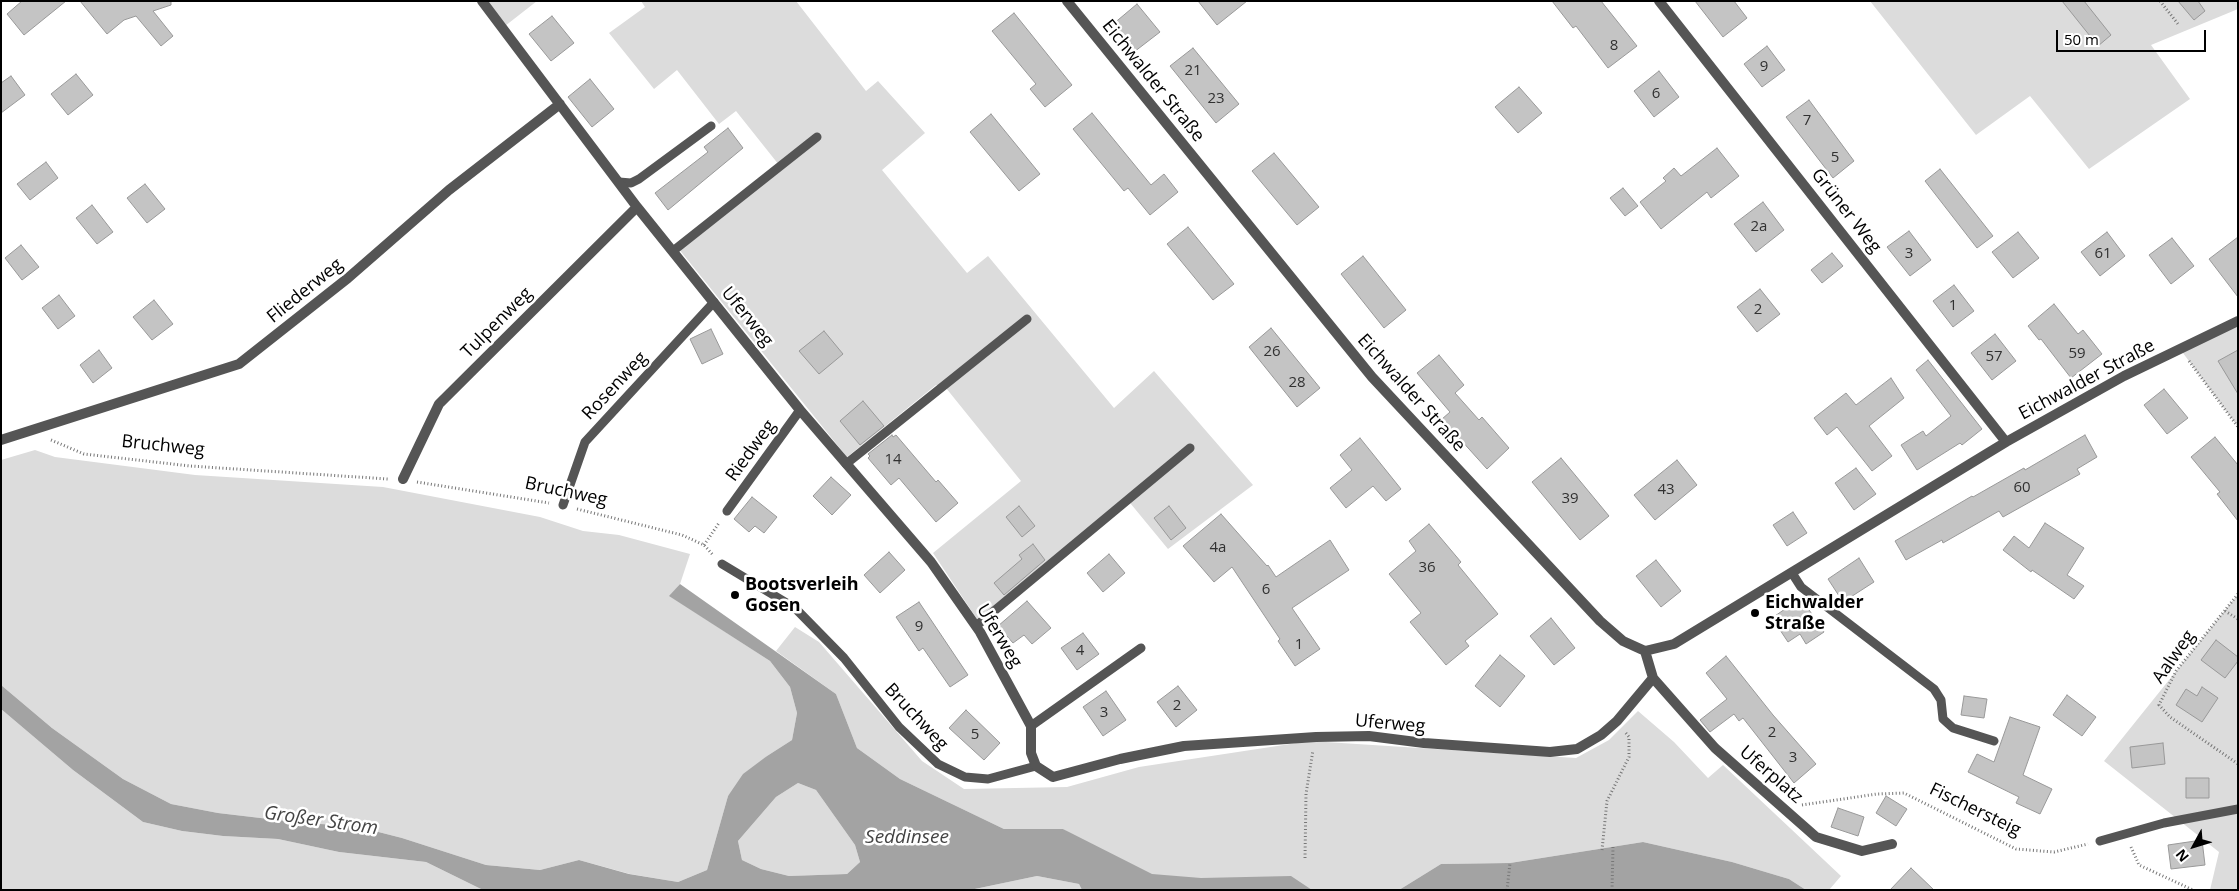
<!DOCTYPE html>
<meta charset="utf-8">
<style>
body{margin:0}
#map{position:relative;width:2239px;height:891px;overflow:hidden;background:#fff;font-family:"Open Sans",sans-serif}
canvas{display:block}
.frame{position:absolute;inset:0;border:2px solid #000;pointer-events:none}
.north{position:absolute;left:2169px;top:821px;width:50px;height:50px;-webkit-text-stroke:4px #fff;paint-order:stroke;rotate:231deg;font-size:14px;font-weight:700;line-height:20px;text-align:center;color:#000}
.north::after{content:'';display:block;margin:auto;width:18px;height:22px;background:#000;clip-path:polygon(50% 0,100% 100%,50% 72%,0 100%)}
.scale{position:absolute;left:2056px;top:30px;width:150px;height:22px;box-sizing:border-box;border:2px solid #000;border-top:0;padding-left:6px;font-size:15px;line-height:18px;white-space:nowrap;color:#000;-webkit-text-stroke:4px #fff;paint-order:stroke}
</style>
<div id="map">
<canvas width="2239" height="891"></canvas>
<div class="frame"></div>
<div class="north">N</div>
<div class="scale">50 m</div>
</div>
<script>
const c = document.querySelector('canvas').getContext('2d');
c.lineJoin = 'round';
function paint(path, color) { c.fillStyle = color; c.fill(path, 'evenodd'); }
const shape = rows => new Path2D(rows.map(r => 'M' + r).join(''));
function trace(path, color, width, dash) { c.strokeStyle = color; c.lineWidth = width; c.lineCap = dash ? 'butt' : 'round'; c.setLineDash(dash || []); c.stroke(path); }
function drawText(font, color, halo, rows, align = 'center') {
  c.font = font + ' "Open Sans",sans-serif'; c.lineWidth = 5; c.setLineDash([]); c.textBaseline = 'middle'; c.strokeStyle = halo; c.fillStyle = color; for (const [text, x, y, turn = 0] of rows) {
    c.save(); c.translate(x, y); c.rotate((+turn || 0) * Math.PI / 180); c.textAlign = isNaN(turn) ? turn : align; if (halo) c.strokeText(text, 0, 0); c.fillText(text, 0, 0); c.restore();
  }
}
paint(shape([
 [486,1,537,1,505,26],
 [641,1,796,1,866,91,878,81,925,133,882,170,967,273,988,256,1114,408,1154,371,1253,485,1168,549,1126,498,977,619,933,553,1021,481,946,388,936,385,847,457,678,248,779,165,736,111,719,124,677,70,654,89,609,33,645,7],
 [1870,1,2238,1,2238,9,2151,45,2190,99,2089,169,2030,96,1976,135],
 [2238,321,2238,427,2180,349],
 [35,450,55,457,195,475,383,487,540,517,583,531,619,535,690,554,680,584,670,596,770,661,790,687,797,713,792,740,767,756,728,796,707,870,678,882,630,874,579,860,540,870,486,865,402,838,355,826,303,823,218,813,171,804,123,779,52,728,1,685,1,460],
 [2238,594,2238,890,2210,890,2219,852,2104,761],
 [795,627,819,642,922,761,964,789,1067,787,1139,767,1310,741,1576,758,1609,740,1638,711,1674,742,1708,778,1723,765,1841,876,1829,890,1806,890,1789,879,1732,862,1643,842,1510,863,1441,864,1399,890,1160,890,1063,829,1004,829,900,779,857,748,836,694,776,651],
 [1,709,73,770,143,822,182,831,223,836,278,839,339,852,426,862,483,890,1,890],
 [798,783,816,790,855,845,860,862,847,874,789,876,761,869,742,860,738,841,776,797],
 [1037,876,1079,884,1082,890,970,890]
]), '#dcdcdc');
paint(shape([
 [680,584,836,694,857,748,900,779,1004,829,1063,829,1152,874,1201,878,1291,876,1312,890,1082,890,1079,884,1037,876,970,890,483,890,426,862,339,852,278,839,223,836,182,831,143,822,73,770,1,709,1,685,52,728,123,779,171,804,218,813,303,823,355,826,402,838,486,865,540,870,579,860,629,874,678,882,707,870,728,796,743,774,767,756,792,740,797,713,790,687,770,661,669,596],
 [798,783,816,790,855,845,860,862,847,874,789,876,761,869,742,860,738,841,776,797],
 [1643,842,1732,862,1789,879,1806,890,1399,890,1441,864,1510,863]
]), '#a3a3a3');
const building = shape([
 [22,1,66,1,24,35,7,14,22,1],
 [80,1,171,1,171,5,153,11,173,36,161,46,136,16,124,20,107,34,80,1],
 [1198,1,1247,1,1217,25,1198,1],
 [1552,1,1601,1,1637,46,1608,68,1576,26,1573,28,1552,1],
 [1695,1,1734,1,1747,18,1723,37,1695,1],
 [2062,1,2084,1,2111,35,2098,46,2062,1],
 [2178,1,2198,1,2205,11,2194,20,2178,1],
 [1137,4,1160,32,1134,52,1112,25,1137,4],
 [1014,13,1072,85,1045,107,1030,89,1036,84,992,31,1014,13],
 [552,16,574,43,551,61,529,34,552,16],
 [1767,46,1785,70,1762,87,1744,64,1767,46],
 [1193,48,1239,104,1216,123,1170,66,1193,48],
 [1659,71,1679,97,1654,117,1634,91,1659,71],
 [76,74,93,95,68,115,51,94,76,74],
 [11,76,25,95,1,113,1,83,11,76],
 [590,79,614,109,592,127,568,97,590,79],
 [1519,87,1542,113,1518,133,1495,107,1519,87],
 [1809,100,1854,161,1833,178,1786,117,1809,100],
 [1092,113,1151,185,1164,174,1178,192,1150,215,1128,188,1124,191,1073,129,1092,113],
 [991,114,1040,174,1019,191,970,132,991,114],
 [728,128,743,148,668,210,655,193,708,152,704,147,728,128],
 [1717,148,1739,176,1711,198,1707,192,1661,229,1640,202,1666,181,1663,178,1674,168,1681,176,1717,148],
 [1274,153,1319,207,1297,225,1252,171,1274,153],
 [46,162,58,178,30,200,17,184,46,162],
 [1940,169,1993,236,1977,248,1925,181,1940,169],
 [145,184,165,209,147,223,127,198,145,184],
 [1623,188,1638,206,1625,216,1610,198,1623,188],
 [1763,202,1784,230,1756,252,1734,224,1763,202],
 [92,205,113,232,97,244,76,218,92,205],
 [1188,227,1234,284,1213,300,1167,244,1188,227],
 [1909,231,1931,260,1910,276,1887,247,1909,231],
 [2018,232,2039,258,2013,278,1992,252,2018,232],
 [2107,232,2125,256,2100,276,2081,252,2107,232],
 [2238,237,2238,297,2209,259,2238,237],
 [2172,238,2194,266,2171,284,2149,255,2172,238],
 [21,245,39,267,22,280,5,258,21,245],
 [1832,253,1843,266,1822,283,1811,270,1832,253],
 [1363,256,1406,310,1384,328,1341,274,1363,256],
 [1954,285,1974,311,1953,327,1933,301,1954,285],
 [1760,289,1780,314,1757,332,1737,307,1760,289],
 [59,295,75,316,58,329,42,308,59,295],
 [154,300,173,324,152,340,133,317,154,300],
 [2054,304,2078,334,2083,330,2102,354,2071,378,2041,339,2039,340,2028,326,2054,304],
 [1271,328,1320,388,1297,407,1249,347,1271,328],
 [711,329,723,354,702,364,690,339,711,329],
 [824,331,843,354,819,374,799,351,824,331],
 [1995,334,2016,361,1992,380,1971,353,1995,334],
 [99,350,112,368,93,383,80,365,99,350],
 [2238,350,2238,394,2218,361,2238,350],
 [1439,355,1464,385,1455,393,1479,420,1482,417,1509,448,1487,469,1442,419,1450,412,1417,373,1439,355],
 [1928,360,1982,429,1962,445,1960,443,1917,470,1901,445,1923,431,1926,436,1951,416,1916,370,1928,360],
 [1891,378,1904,398,1869,426,1892,456,1872,471,1837,427,1827,435,1814,418,1846,393,1856,405,1891,378],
 [2164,389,2188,418,2167,434,2144,405,2164,389],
 [863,401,884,426,860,445,840,421,863,401],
 [892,435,893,437,896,435,936,482,938,480,958,503,936,522,899,478,891,485,868,458,870,456,868,454,892,435],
 [2085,435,2097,457,2077,469,2080,474,2003,517,1999,511,1943,543,1942,540,1906,560,1895,541,1972,496,1973,497,2024,468,2025,470,2085,435],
 [2215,437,2238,465,2238,521,2217,494,2220,492,2191,457,2215,437],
 [1360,438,1401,489,1386,501,1373,486,1346,508,1330,488,1352,470,1340,455,1360,438],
 [1561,458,1609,516,1580,540,1532,482,1561,458],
 [1677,460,1697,485,1655,520,1634,495,1677,460],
 [1856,468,1876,494,1854,510,1835,483,1856,468],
 [831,477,851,495,832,515,813,496,831,477],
 [752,497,777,517,764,533,755,526,749,532,734,519,752,497],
 [1019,506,1035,526,1022,537,1006,517,1019,506],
 [1169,506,1186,528,1171,540,1154,518,1169,506],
 [1793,512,1807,533,1787,546,1773,525,1793,512],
 [1221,514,1267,566,1268,565,1276,577,1330,540,1349,570,1292,608,1320,649,1295,666,1278,641,1280,639,1232,567,1214,582,1183,546,1221,514],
 [2045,523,2084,548,2067,575,2084,586,2074,599,2032,570,2031,572,2003,550,2014,536,2029,548,2045,523],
 [1429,524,1461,562,1458,565,1498,614,1465,641,1469,646,1446,665,1410,622,1421,613,1389,574,1416,551,1409,541,1429,524],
 [1033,544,1045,560,1004,595,994,583,1022,559,1019,555,1033,544],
 [889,552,905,570,880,593,864,575,889,552],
 [1109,554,1125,573,1103,592,1087,573,1109,554],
 [1859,558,1874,582,1843,602,1828,579,1859,558],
 [1656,560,1681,591,1661,607,1636,576,1656,560],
 [1801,598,1824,632,1806,644,1800,634,1788,642,1772,618,1801,598],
 [1027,601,1051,628,1032,644,1024,635,1013,643,998,626,1027,601],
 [919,602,968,675,950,687,923,648,919,651,896,617,919,602],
 [1551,618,1575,648,1554,665,1530,636,1551,618],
 [1083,633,1099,654,1077,670,1061,648,1083,633],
 [2216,640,2238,657,2238,661,2225,678,2201,660,2216,640],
 [1500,655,1525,676,1500,707,1475,686,1500,655],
 [1726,656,1773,715,1816,764,1794,783,1743,718,1739,721,1734,714,1710,732,1700,720,1727,699,1706,673,1726,656],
 [1178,686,1197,710,1176,727,1157,702,1178,686],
 [2202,687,2218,698,2202,722,2176,705,2186,689,2197,696,2202,687],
 [1106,691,1126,720,1103,736,1083,707,1106,691],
 [2067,695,2096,717,2082,736,2053,715,2067,695],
 [1964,696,1987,699,1984,718,1961,715,1964,696],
 [966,710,1000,743,984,760,949,728,966,710],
 [2010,717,2040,727,2023,775,2052,789,2040,814,2016,803,2019,797,1968,772,1977,754,1994,762,2010,717],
 [2163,743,2165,764,2132,768,2130,747,2163,743],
 [2186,778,2209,778,2209,798,2186,798,2186,778],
 [1886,796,1907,809,1896,826,1876,813,1886,796],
 [1838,808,1864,817,1858,836,1831,827,1838,808],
 [2202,840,2205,865,2171,869,2168,845,2202,840],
 [1911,868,1934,890,1890,890,1911,868]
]);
paint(building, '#c4c4c4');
trace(building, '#999', 1);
trace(shape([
 [2160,1,2178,24],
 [2189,361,2238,427],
 [51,440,84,454,190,466,388,479],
 [417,482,549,503],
 [577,509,682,535,704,545,713,555],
 [704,545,719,523],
 [2238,594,2176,671,2159,705,2170,717,2238,764],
 [2225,611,2238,619],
 [1802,805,1877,794,1904,793,2016,849,2054,852,2088,844],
 [2131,847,2139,865,2193,890],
 [1602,850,1607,801,1629,757,1629,737,1625,732],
 [1305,858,1306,794,1313,750],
 [1507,890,1510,863],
 [1612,890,1613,847]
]), '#777', 3, [1, 2.5]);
trace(shape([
 [619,182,631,183,639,179,711,126],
 [673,251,817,137],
 [846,464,1027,319],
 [563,505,585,442,714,302],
 [727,511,800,410],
 [722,564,795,608,844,658,899,727,938,764,965,777,988,779,1036,766],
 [1792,573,1801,587,1934,689,1941,700,1943,719,1953,728,1994,741],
 [976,626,1190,448],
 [1031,726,1141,648],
 [2100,841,2164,823,2238,809]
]), '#555', 9);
trace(shape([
 [482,1,637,207,800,410,931,562,980,632,1031,726,1031,753,1036,766,1053,777,1120,759,1184,746,1316,737,1369,736,1424,743,1550,752,1577,749,1601,735,1617,721,1653,678,1645,651],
 [1067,1,1372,377,1600,621,1623,641,1645,651,1674,644,2006,442,2124,376,2238,321],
 [1659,1,2006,442],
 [1,440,239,364,348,278,449,190,560,104],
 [403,479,439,404,637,207],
 [1653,678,1715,748,1816,837,1862,851,1892,844]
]), '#555', 10);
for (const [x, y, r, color] of [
 [735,595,5,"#000"],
 [1755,613,5,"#000"]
]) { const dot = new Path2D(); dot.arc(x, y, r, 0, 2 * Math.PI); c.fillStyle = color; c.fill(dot); trace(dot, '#fff', 2); }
drawText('15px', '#313131', null, [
 ["8",1614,46],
 ["9",1764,67],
 ["21",1193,71],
 ["6",1656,94],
 ["23",1216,99],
 ["7",1807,121],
 ["5",1835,158],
 ["2a",1759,227],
 ["3",1909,254],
 ["61",2103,254],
 ["1",1953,306],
 ["2",1758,310],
 ["26",1272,352],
 ["59",2077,354],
 ["57",1994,357],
 ["28",1297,383],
 ["14",893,460],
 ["60",2022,488],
 ["43",1666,490],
 ["39",1570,499],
 ["4a",1218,548],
 ["36",1427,568],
 ["6",1266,590],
 ["9",919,627],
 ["1",1299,645],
 ["4",1080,651],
 ["2",1177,706],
 ["3",1104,713],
 ["2",1772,733],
 ["5",975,735],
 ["3",1793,758]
]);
drawText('18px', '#000', '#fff', [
 ["Eichwalder Straße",1153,81,51],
 ["Grüner Weg",1846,211,52],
 ["Fliederweg",305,291,-39],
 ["Uferweg",747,317,51],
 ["Tulpenweg",497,323,-45],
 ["Eichwalder Straße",2087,380,-28],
 ["Rosenweg",615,386,-47],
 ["Eichwalder Straße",1411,393,48],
 ["Bruchweg",163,446,6],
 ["Riedweg",751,451,-54],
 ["Bruchweg",566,492,12],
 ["Uferweg",999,636,59],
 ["Aalweg",2174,657,-55],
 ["Bruchweg",916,717,47],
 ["Uferweg",1390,724,5],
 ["Uferplatz",1771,775,41],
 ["Fischersteig",1975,810,26]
]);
drawText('bold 18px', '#000', '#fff', [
 ["Bootsverleih",745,585],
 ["Gosen",745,606],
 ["Eichwalder",1765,603],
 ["Straße",1765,624]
], 'left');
drawText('italic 19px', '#444', '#fff', [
 ["Großer Strom",321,821,8],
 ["Seddinsee",907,838]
]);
</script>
